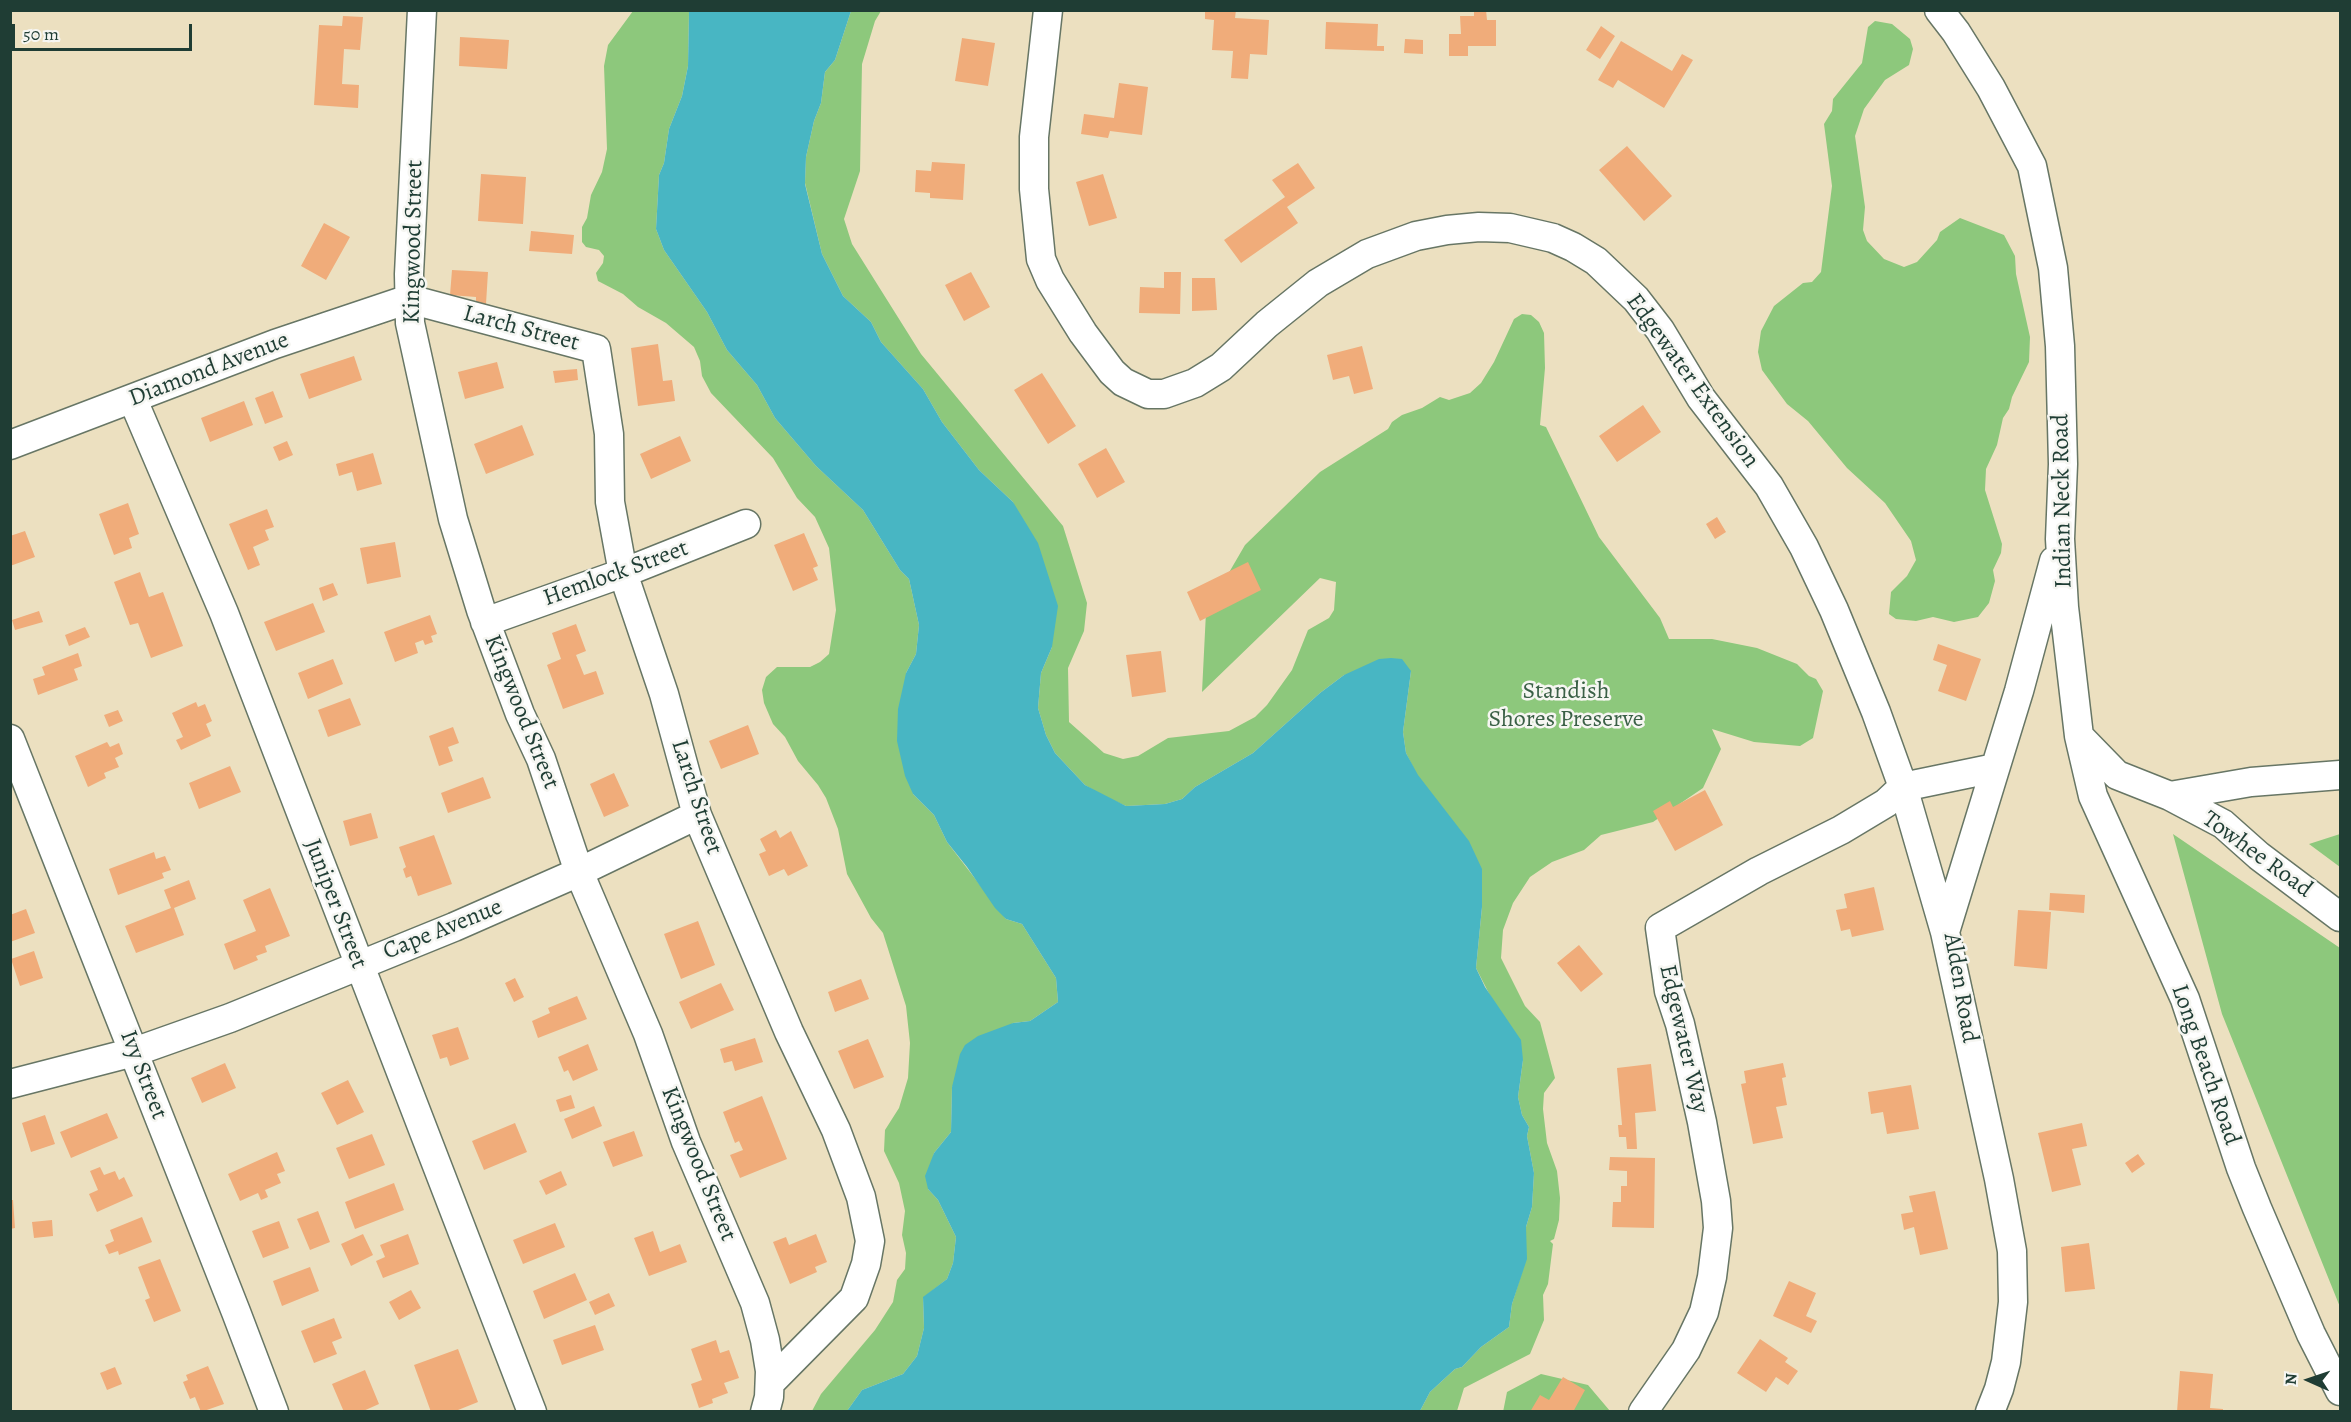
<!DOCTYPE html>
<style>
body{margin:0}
#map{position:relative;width:2351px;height:1422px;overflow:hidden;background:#ece0c0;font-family:Alegreya,serif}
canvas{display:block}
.frame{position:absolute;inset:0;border:12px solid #1f3d34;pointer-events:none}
.north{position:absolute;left:2279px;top:1350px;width:60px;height:60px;-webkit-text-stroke:4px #f6f6f2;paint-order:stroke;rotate:273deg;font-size:16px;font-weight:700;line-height:24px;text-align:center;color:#1f3d34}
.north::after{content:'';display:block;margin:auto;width:21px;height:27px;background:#1f3d34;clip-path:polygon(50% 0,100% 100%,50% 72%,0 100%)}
.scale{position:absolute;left:12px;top:24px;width:180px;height:27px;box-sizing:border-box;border:3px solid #1f3d34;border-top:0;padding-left:8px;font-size:18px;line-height:21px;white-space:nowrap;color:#1f3d34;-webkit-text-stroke:4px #f6f6f2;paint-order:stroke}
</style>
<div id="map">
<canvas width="2351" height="1422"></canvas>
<div class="frame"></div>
<div class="north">N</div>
<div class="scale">50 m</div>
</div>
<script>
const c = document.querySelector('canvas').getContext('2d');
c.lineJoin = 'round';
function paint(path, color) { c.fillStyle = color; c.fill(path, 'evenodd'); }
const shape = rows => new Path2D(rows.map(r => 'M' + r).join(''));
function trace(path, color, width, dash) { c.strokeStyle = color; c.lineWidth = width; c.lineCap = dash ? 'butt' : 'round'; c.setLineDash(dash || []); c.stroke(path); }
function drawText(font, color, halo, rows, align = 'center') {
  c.font = font + ' Alegreya,serif'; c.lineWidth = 5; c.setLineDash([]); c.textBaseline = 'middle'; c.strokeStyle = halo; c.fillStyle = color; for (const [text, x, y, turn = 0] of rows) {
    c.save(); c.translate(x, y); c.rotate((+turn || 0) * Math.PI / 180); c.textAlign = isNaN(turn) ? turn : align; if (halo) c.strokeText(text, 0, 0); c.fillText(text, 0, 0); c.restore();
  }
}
paint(shape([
 [633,11,689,11,688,66,682,96,669,129,664,163,659,175,656,229,664,250,707,312,727,350,757,385,775,418,816,466,863,510,900,570,909,579,919,625,916,654,906,673,913,794,934,815,947,842,1006,919,1022,924,1056,978,1058,1002,1030,1021,1013,1023,952,1087,951,1132,934,1153,928,1189,938,1200,956,1237,953,1263,947,1279,923,1298,924,1328,917,1356,903,1374,862,1390,847,1411,812,1411,821,1394,875,1330,893,1302,897,1280,905,1269,906,1253,902,1235,905,1211,899,1183,884,1151,885,1130,899,1108,908,1078,910,1043,906,1006,883,933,871,918,847,874,838,829,826,798,818,785,798,761,785,737,773,724,764,703,762,690,766,677,777,667,810,667,820,662,829,654,836,610,829,548,815,517,797,498,773,458,711,393,702,376,700,361,694,347,666,323,638,307,623,294,598,281,596,273,603,263,604,256,599,250,586,247,582,242,582,227,587,218,591,195,602,172,607,149,604,66,608,45],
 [851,11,881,11,875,21,862,64,860,171,844,219,852,244,921,354,1063,526,1087,603,1084,631,1068,668,1069,722,1104,753,1123,759,1138,756,1168,738,1229,731,1255,717,1267,705,1292,670,1308,630,1329,618,1334,610,1336,582,1320,578,1202,692,1206,612,1245,545,1320,472,1388,429,1392,422,1402,415,1422,408,1440,397,1449,400,1470,393,1481,383,1494,362,1514,319,1522,314,1531,315,1539,322,1544,333,1545,368,1540,425,1546,427,1599,537,1660,618,1669,639,1712,639,1757,648,1797,664,1809,676,1816,679,1823,691,1813,738,1800,746,1754,742,1712,729,1721,749,1703,788,1653,822,1601,835,1584,850,1552,862,1530,877,1513,903,1503,930,1501,958,1525,1006,1540,1022,1555,1078,1544,1093,1543,1109,1547,1143,1557,1171,1560,1198,1559,1220,1554,1239,1550,1241,1553,1244,1548,1284,1543,1295,1544,1320,1530,1354,1464,1388,1457,1411,1420,1411,1430,1392,1455,1369,1462,1367,1481,1347,1509,1327,1512,1304,1526,1259,1526,1227,1532,1207,1534,1173,1527,1136,1529,1127,1522,1115,1518,1097,1523,1060,1476,968,1482,907,1406,753,1403,732,1411,671,1344,675,1320,693,1253,753,1195,787,1182,799,1165,804,1126,806,1103,796,1085,785,1055,753,1046,735,1038,708,1041,673,1052,647,1013,502,979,470,942,422,923,389,881,342,871,322,843,296,822,254,805,183,806,157,814,121,821,103,825,72,835,60],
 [1875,21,1892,24,1910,39,1913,49,1909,65,1885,80,1864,109,1855,136,1865,207,1863,230,1867,241,1884,259,1904,267,1917,262,1937,240,1940,232,1960,218,2004,235,2015,256,2016,274,2030,337,2029,362,2012,397,2009,409,2003,418,1997,445,1986,469,1985,490,2002,544,2001,553,1993,570,1995,581,1989,603,1978,617,1954,622,1933,617,1916,621,1896,619,1889,614,1891,592,1907,576,1916,560,1911,541,1885,503,1847,468,1808,421,1787,404,1762,370,1758,352,1761,331,1774,306,1803,283,1812,282,1821,272,1832,186,1824,124,1832,111,1833,99,1862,63,1868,27],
 [2173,834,2340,948,2340,1307,2222,1014],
 [2340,834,2340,867,2309,844],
 [1541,1374,1588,1385,1610,1411,1503,1412,1507,1392]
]), '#8dc87c');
paint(shape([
 [689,11,851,11,835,60,825,72,821,103,814,121,806,157,805,184,822,254,843,296,871,322,881,342,923,389,942,422,979,470,1013,502,1038,543,1058,606,1052,647,1041,673,1038,708,1046,735,1055,753,1085,785,1126,806,1165,804,1182,799,1195,787,1253,753,1320,693,1344,675,1379,659,1391,658,1402,659,1411,671,1403,732,1406,753,1418,775,1469,841,1482,869,1482,907,1476,968,1485,987,1521,1040,1523,1060,1518,1097,1522,1115,1529,1127,1527,1136,1534,1173,1532,1207,1526,1227,1527,1259,1512,1304,1509,1327,1481,1347,1462,1367,1455,1369,1430,1392,1420,1411,847,1411,862,1390,903,1374,917,1356,924,1328,923,1297,947,1279,953,1263,956,1237,938,1200,928,1189,925,1176,934,1153,951,1132,952,1087,960,1054,965,1045,978,1036,1013,1023,1030,1021,1058,1002,1056,978,1022,924,1006,919,995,908,967,867,947,842,934,815,913,794,905,776,897,741,898,709,906,673,916,654,919,625,909,579,900,570,863,510,816,466,775,418,757,385,727,350,707,312,664,250,656,229,659,175,664,163,669,129,682,96,688,66]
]), '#48b6c3');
paint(shape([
 [1205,10,1236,10,1235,18,1269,20,1267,55,1250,54,1248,79,1231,78,1233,51,1212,50,1214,20,1205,19],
 [1474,10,1486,10,1487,20,1496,20,1496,46,1468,46,1468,56,1449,56,1449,34,1461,34,1460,16,1474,16],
 [343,16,363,17,360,50,344,49,342,84,359,85,358,108,314,105,319,25,342,26],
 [1326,22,1378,24,1377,46,1384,46,1384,51,1325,49],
 [1601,26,1615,36,1600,59,1586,50],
 [460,37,509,40,507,69,459,66],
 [962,38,995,43,988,86,955,81],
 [1405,39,1423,40,1423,54,1404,53],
 [1621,41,1672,71,1682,54,1693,60,1664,108,1618,80,1613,88,1598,80],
 [1119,83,1148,87,1142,135,1110,131,1108,138,1081,134,1084,114,1114,118],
 [1627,146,1672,196,1644,221,1599,170],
 [932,162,965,164,963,200,930,198,930,193,915,192,916,170,931,171],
 [1298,163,1315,188,1287,207,1298,223,1241,263,1224,240,1285,197,1272,180],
 [481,174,526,177,523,224,478,221],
 [1103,174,1117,218,1089,226,1076,182],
 [324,223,350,237,326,280,301,266],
 [531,231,574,235,572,254,529,251],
 [452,270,488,272,486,304,476,303,476,297,450,295],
 [971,272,990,307,964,321,945,285],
 [1164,272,1181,272,1180,314,1139,313,1140,287,1164,288],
 [1192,278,1215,278,1217,310,1192,311],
 [658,344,663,381,672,380,675,401,638,406,631,348],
 [1362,346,1373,389,1354,394,1349,376,1333,380,1327,355],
 [354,356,362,380,309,399,300,374],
 [497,362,504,388,465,399,458,372],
 [577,369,578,380,555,383,553,371],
 [1042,373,1076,426,1048,444,1014,390],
 [273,391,283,417,265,424,255,398],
 [244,401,253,425,210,442,201,418],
 [1643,405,1661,432,1617,462,1599,436],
 [522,425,534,455,486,474,474,444],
 [680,436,691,461,651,479,640,454],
 [287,441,293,455,279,461,273,447],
 [1106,448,1125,482,1097,498,1078,464],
 [373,453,382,484,357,491,352,472,339,476,336,464],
 [128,503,139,534,129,538,132,548,114,555,99,514],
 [267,509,274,527,265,530,269,540,253,547,260,565,248,570,229,524],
 [1717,517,1726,532,1715,539,1706,524],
 [25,531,35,557,10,566,10,536],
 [804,533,818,566,813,568,818,580,793,591,774,545],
 [395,542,401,577,367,584,360,548],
 [1248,562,1261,590,1200,621,1187,592],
 [140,572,149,597,163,592,183,646,151,658,138,623,130,625,114,582],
 [333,583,338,595,323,601,319,588],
 [313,603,325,632,276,651,264,622],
 [39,611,43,622,15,630,12,620],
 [430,615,437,634,431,636,433,642,425,645,423,640,415,643,418,653,395,662,384,632],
 [576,624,586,651,576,655,584,675,596,671,604,694,563,709,547,665,561,659,552,633],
 [85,627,90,637,69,646,65,635],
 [1938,644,1981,659,1966,701,1938,691,1947,665,1933,660],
 [1161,651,1166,692,1132,697,1126,655],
 [78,653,82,666,74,669,78,680,38,695,33,679,45,675,42,667],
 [333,659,343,684,308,699,298,673],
 [350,698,361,725,328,737,318,710],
 [196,702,198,707,205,704,212,721,206,724,211,736,181,750,176,740,183,737,172,713],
 [118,710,123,721,109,727,104,715],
 [748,725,759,754,721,769,709,741],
 [453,727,459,743,448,747,453,761,439,766,429,736],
 [107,742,110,747,119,743,123,754,115,758,119,767,104,773,106,778,88,787,75,756],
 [230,766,241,792,199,809,189,783],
 [614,773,629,806,604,817,590,784],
 [483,777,491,798,448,813,441,793],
 [1705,790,1723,825,1675,851,1653,811,1670,801,1673,807],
 [371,813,378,838,350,846,343,821],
 [776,830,780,838,791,831,808,866,788,876,784,869,769,876,759,854,766,851,760,839],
 [434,835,452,884,418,896,411,876,406,878,403,869,406,867,399,847],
 [154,852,156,859,165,856,171,870,162,873,164,878,118,895,109,869],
 [189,880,196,899,174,908,184,935,136,953,125,926,171,908,164,890],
 [1874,887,1884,930,1852,937,1850,929,1841,931,1836,910,1847,908,1844,894],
 [270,888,290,936,265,946,267,952,256,956,258,960,234,970,224,944,256,931,243,900],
 [2050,893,2085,895,2084,913,2049,910],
 [26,909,35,933,10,942,10,915],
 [2018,910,2051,912,2047,969,2014,966],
 [698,921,715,965,681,979,664,934],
 [1579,945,1603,974,1581,992,1557,963],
 [34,951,43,978,20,986,11,959],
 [515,978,524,997,514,1002,505,983],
 [861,979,869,999,835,1012,828,992],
 [721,983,734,1010,691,1029,679,1002],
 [577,996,587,1019,538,1038,532,1021,550,1013,548,1008],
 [458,1027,469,1059,450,1066,447,1057,440,1059,432,1035],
 [755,1038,763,1062,735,1071,732,1061,724,1063,720,1049],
 [868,1039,884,1077,854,1089,838,1051],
 [588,1044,598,1070,573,1081,568,1070,564,1072,558,1057],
 [225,1063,236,1088,202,1103,191,1078],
 [1783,1063,1786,1077,1782,1078,1787,1105,1776,1107,1783,1138,1753,1144,1741,1084,1746,1083,1744,1071],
 [1651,1064,1656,1111,1635,1113,1637,1149,1627,1149,1626,1137,1619,1137,1618,1125,1622,1125,1617,1068],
 [348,1080,364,1112,337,1125,321,1093],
 [1911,1085,1919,1129,1887,1134,1883,1112,1871,1114,1868,1092],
 [571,1095,575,1108,560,1112,556,1100],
 [762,1096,787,1159,740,1178,730,1155,743,1150,739,1141,735,1143,723,1112],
 [594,1106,602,1126,572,1139,564,1119],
 [107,1113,118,1138,71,1158,60,1132],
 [45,1115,55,1144,31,1152,22,1123],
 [515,1123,527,1152,484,1170,472,1141],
 [2082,1123,2087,1146,2072,1149,2081,1185,2052,1192,2038,1133],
 [634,1131,643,1156,613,1167,603,1142],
 [372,1134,385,1165,349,1179,336,1148],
 [277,1152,285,1171,277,1174,281,1183,265,1190,268,1197,261,1200,258,1193,240,1201,228,1174],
 [2138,1154,2145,1164,2132,1173,2125,1163],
 [1610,1157,1655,1158,1654,1228,1612,1227,1613,1202,1621,1202,1621,1186,1627,1186,1627,1171,1609,1170],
 [100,1167,104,1175,115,1171,119,1180,124,1177,133,1196,97,1212,89,1194,98,1190,90,1171],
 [561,1171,567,1185,546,1195,539,1181],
 [394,1183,404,1210,355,1229,345,1202],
 [1935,1191,1948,1249,1920,1255,1914,1227,1904,1230,1901,1214,1913,1212,1909,1196],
 [10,1200,13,1200,15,1228,10,1229],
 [318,1211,330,1242,310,1250,297,1219],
 [142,1217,152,1242,119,1255,118,1251,109,1254,105,1245,114,1241,110,1230],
 [52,1220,53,1236,34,1238,32,1222],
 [279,1221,289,1248,263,1258,252,1231],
 [555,1223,565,1247,523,1264,513,1240],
 [653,1231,660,1252,680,1244,687,1262,649,1276,634,1238],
 [363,1234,373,1255,351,1266,341,1244],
 [408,1234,419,1264,383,1278,376,1261,385,1257,380,1245],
 [816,1234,827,1262,815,1267,817,1272,790,1284,773,1242,786,1237,789,1245],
 [2089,1243,2095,1289,2065,1292,2061,1247],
 [160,1259,181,1311,154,1322,145,1300,150,1298,138,1267],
 [310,1267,319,1291,282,1306,273,1281],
 [575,1273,587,1300,544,1319,533,1291],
 [1789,1281,1816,1293,1806,1316,1817,1321,1811,1333,1773,1316],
 [411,1290,421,1308,399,1320,389,1302],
 [609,1293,615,1306,595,1315,589,1302],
 [334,1318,342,1338,332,1342,337,1354,314,1363,301,1331],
 [595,1325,604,1350,562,1365,553,1340],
 [1760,1339,1788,1358,1785,1362,1798,1371,1788,1385,1776,1377,1766,1392,1737,1373],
 [716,1340,720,1353,729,1350,739,1378,724,1383,728,1393,712,1399,713,1403,699,1408,691,1384,702,1380,691,1349],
 [458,1349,478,1402,453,1412,431,1412,414,1365],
 [208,1366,224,1404,201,1412,195,1397,190,1399,183,1382,188,1380,186,1375],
 [115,1367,122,1384,107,1390,100,1373],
 [365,1370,379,1404,361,1412,344,1412,332,1384],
 [2180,1371,2213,1374,2210,1408,2223,1409,2223,1412,2177,1412],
 [1563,1377,1585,1390,1573,1412,1530,1412,1540,1395,1549,1400]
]), '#f0ac7a');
const minor = shape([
 [422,10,409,274,410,323,453,519,481,610,520,714,541,759,579,872,648,1034,686,1142,755,1303,765,1340,770,1371,769,1397,765,1412],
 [1048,10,1034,137,1034,189,1041,259,1050,280,1083,333,1112,372,1123,382,1148,394,1164,394,1195,383,1221,367,1267,324,1318,283,1367,254,1416,236,1447,230,1479,227,1510,228,1553,238,1573,247,1596,261,1636,299,1660,330,1701,398,1769,486,1804,547,1834,610,1876,712,1903,787,1995,768],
 [1939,10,1956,32,1991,88,2032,166,2053,268,2060,346,2063,464,2060,539,2064,607,2079,736,2117,775,2170,796,2251,782,2340,775],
 [133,400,224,613,532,1412],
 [10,445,275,344,409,299,596,349,609,434,610,502,623,573,664,694,697,815,789,1032,836,1130,861,1197,870,1241,866,1264,854,1298,770,1383],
 [485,622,623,573,746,524],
 [2079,736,2093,796,2185,999,2241,1168,2257,1208,2311,1334,2340,1391],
 [10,739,236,1312,274,1412],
 [2170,796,2223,824,2259,856,2340,917],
 [10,1084,134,1052,230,1018,454,927,579,872,697,815],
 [1643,1412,1686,1350,1704,1312,1712,1277,1718,1228,1716,1201,1702,1122,1680,1024,1669,991,1660,928,1759,871,1841,830,1886,803,1903,787,1945,932],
 [1990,1412,1999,1389,2006,1362,2013,1302,2012,1251,1999,1179,1945,932,2019,691,2054,561]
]);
trace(minor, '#677665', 31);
trace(minor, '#fff', 28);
drawText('24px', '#1f3d34', '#f6f6f2', [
 ["Kingwood Street",414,242,-89],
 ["Larch Street",521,329,15],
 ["Diamond Avenue",209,370,-21],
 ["Edgewater Extension",1692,381,54],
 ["Indian Neck Road",2063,501,-91],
 ["Hemlock Street",616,574,-20],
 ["Kingwood Street",521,712,68],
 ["Larch Street",696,797,72],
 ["Towhee Road",2257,855,36],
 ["Juniper Street",335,904,69],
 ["Cape Avenue",443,930,-22],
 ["Alden Road",1960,988,80],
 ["Edgewater Way",1683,1039,77],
 ["Long Beach Road",2205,1065,71],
 ["Ivy Street",143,1075,69],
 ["Kingwood Street",698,1164,68]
]);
drawText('24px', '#3a6046', '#f6f6f2', [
 ["Standish",1566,692],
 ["Shores Preserve",1566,720]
]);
</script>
